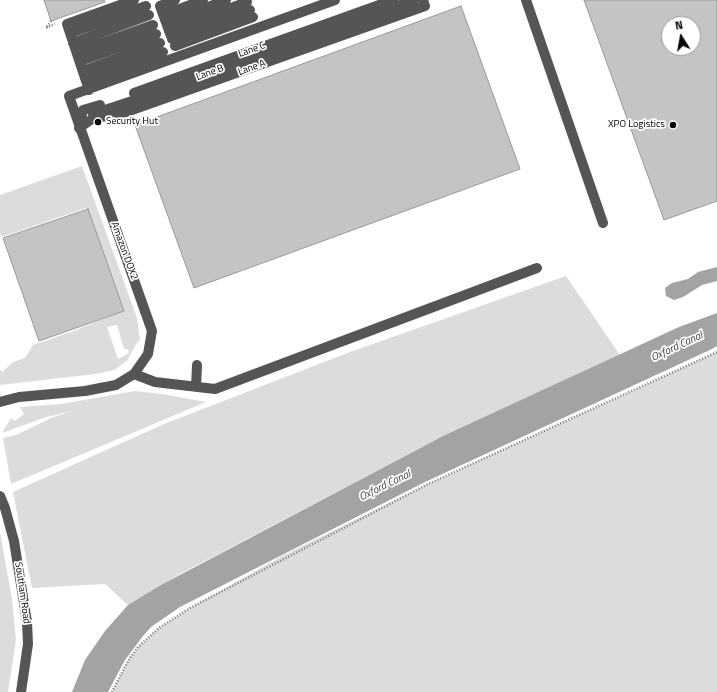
<!DOCTYPE html>
<style>
body{margin:0}
#map{position:relative;width:717px;height:692px;overflow:hidden;background:#fff;font-family:"Titillium Web",sans-serif}
canvas{display:block}
.north{position:absolute;left:661px;top:16px;width:40px;height:40px;box-sizing:border-box;background:#fff;border:1px solid #999;border-radius:50%;rotate:349deg;font-size:11px;font-weight:700;line-height:16px;text-align:center;color:#000}
.north::after{content:'';display:block;margin:auto;width:14px;height:18px;background:#000;clip-path:polygon(50% 0,100% 100%,50% 72%,0 100%)}
</style>
<div id="map">
<canvas width="717" height="692"></canvas>
<div class="north">N</div>
</div>
<script>
const c = document.querySelector('canvas').getContext('2d');
c.lineJoin = 'round';
function paint(path, color) { c.fillStyle = color; c.fill(path, 'evenodd'); }
const shape = rows => new Path2D(rows.map(r => 'M' + r).join(''));
function trace(path, color, width, dash) { c.strokeStyle = color; c.lineWidth = width; c.lineCap = dash ? 'butt' : 'round'; c.setLineDash(dash || []); c.stroke(path); }
function drawText(font, color, halo, rows, align = 'center') {
  c.font = font + ' "Titillium Web",sans-serif'; c.lineWidth = 3.5; c.setLineDash([]); c.textBaseline = 'middle'; c.strokeStyle = halo; c.fillStyle = color; for (const [text, x, y, turn = 0] of rows) {
    c.save(); c.translate(x, y); c.rotate((+turn || 0) * Math.PI / 180); c.textAlign = isNaN(turn) ? turn : align; if (halo) c.strokeText(text, 0, 0); c.fillText(text, 0, 0); c.restore();
  }
}
paint(shape([
 [82,166,137,318,140,340,136,344,127,361,114,370,95,374,0,385,0,369,2,372,13,362,25,358,33,345,71,332,123,311,86,208,2,237,0,234,0,195],
 [117,325,124,349,128,349,129,353,118,359,107,327],
 [566,276,620,355,443,436,182,573,128,605,105,584,32,588,13,492,164,424,350,352],
 [717,352,717,692,112,692,128,661,138,647,159,628,190,608,282,556,428,484],
 [135,391,162,394,206,402,11,484,3,438,16,435,51,418,72,411,46,417,2,433,11,418,15,421,24,414,20,407,61,404],
 [0,532,12,599,16,640,8,692,0,692]
]), '#dcdcdc');
paint(shape([
 [717,267,717,281,702,285,683,297,674,300,666,296,665,288,672,283,688,279,698,272],
 [717,313,717,346,712,349,425,482,180,607,151,627,143,636,125,660,108,692,72,692,85,660,105,631,128,605,161,585,443,436,679,327]
]), '#a3a3a3');
const building = shape([
 [44,0,104,0,105,2,51,21,44,0],
 [584,0,717,0,717,201,664,220,584,0],
 [669,24,693,24,693,48,669,48,669,24],
 [461,6,520,169,194,288,135,125,461,6],
 [88,209,124,311,39,341,3,238,88,209]
]);
paint(building, '#c4c4c4');
trace(building, '#999', 1);
trace(shape([
 [51,21,46,28,55,24],
 [112,692,128,661,138,647,159,628,190,608,428,484,717,352]
]), '#777', 2.5, [1, 2]);
trace(shape([
 [526,0,603,223],
 [164,15,203,0],
 [167,23,226,0],
 [169,31,247,2],
 [70,33,146,6],
 [171,36,160,6,175,0],
 [172,39,250,10],
 [73,43,149,15],
 [175,46,253,17],
 [77,52,153,25],
 [80,61,156,34],
 [83,71,160,43],
 [86,80,163,52],
 [89,90,67,24,134,0],
 [134,93,393,0],
 [93,114,165,90,414,0],
 [79,128,95,117,115,116,425,6,423,0],
 [79,128,83,110,100,105],
 [134,374,155,382,215,389,537,268],
 [196,387,197,365],
 [0,402,19,397,85,391,116,385,134,374,148,354,152,331,69,96,335,0],
 [0,496,5,508,14,541,27,622,28,644,21,692]
]), '#555', 10);
for (const [x, y, r, color] of [
 [98,122,4,"#000"],
 [673,125,4,"#000"]
]) { const dot = new Path2D(); dot.arc(x, y, r, 0, 2 * Math.PI); c.fillStyle = color; c.fill(dot); trace(dot, '#fff', 1.5); }
drawText('10px', '#000', '#fff', [
 ["Lane C",252,50,-20],
 ["Lane A",252,68,-20],
 ["Lane B",210,73,-20],
 ["Amazon DOX2",124,251,70],
 ["Southam Road",22,593,82]
]);
drawText('10px', '#000', '#fff', [
 ["Security Hut",106,122],
 ["XPO Logistics",665,125,"right"]
], 'left');
drawText('italic 11px', '#444', '#fff', [
 ["Oxford Canal",677,347,-25],
 ["Oxford Canal",385,486,-26]
]);
</script>
